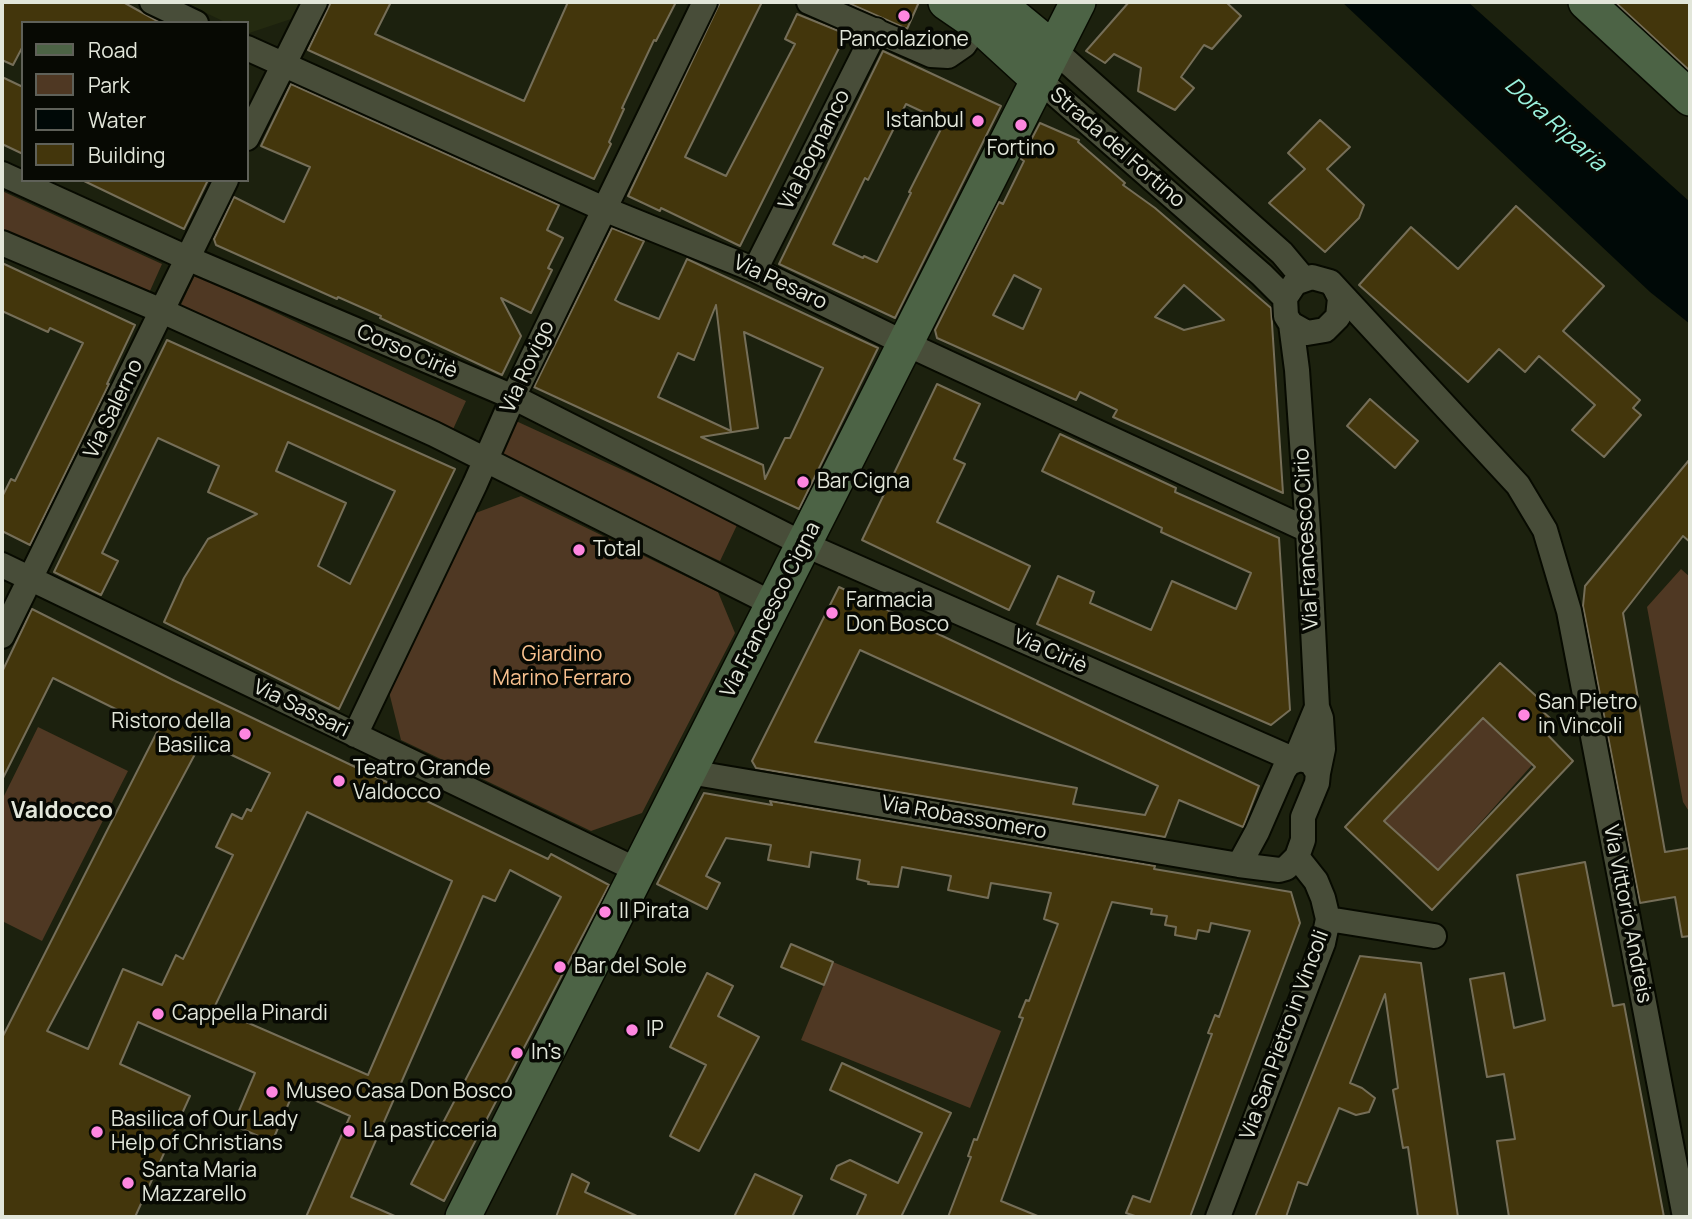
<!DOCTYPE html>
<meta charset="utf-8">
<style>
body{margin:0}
#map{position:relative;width:1692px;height:1219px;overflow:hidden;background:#1c210e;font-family:Manrope,sans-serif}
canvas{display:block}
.frame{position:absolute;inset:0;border:4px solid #e2e6da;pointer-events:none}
.legend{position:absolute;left:21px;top:21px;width:228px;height:161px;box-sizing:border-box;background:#070903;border:2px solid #5f6159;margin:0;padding:9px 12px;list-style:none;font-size:21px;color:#e2e6da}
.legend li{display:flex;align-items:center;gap:14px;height:35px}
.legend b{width:35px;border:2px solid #5f6159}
</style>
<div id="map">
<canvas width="1692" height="1219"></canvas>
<div class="frame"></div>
<ul class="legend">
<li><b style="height:9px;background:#4c6345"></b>Road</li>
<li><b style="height:19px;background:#4f3823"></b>Park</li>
<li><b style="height:19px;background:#000907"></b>Water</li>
<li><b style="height:19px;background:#43360c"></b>Building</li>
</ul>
</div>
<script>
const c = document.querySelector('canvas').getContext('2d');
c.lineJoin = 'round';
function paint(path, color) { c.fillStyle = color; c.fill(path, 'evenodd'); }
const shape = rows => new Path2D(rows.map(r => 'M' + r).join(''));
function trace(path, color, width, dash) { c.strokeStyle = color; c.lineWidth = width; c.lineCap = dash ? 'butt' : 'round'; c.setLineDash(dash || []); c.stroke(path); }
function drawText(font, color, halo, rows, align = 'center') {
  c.font = font + ' Manrope,sans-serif'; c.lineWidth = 7; c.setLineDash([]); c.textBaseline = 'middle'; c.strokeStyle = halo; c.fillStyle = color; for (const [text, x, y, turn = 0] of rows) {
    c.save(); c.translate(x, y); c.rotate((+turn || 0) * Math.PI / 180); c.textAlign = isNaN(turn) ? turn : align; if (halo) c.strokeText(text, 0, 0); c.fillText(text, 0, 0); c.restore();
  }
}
paint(shape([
 [183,2,302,2,294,18,249,33,247,32,247,23,227,23]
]), '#242a10');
paint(shape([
 [2,191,162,264,145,302,2,236],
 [195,275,466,401,449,438,177,313],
 [516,421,738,523,720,561,499,459],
 [521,496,718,592,735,633,642,813,591,831,401,740,389,692,473,514],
 [1681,569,1690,577,1690,813,1683,802,1647,607],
 [1483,718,1532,765,1438,870,1384,821],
 [38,727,128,771,42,941,2,921,2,800],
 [833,962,1001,1031,970,1108,801,1040]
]), '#4f3823');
paint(shape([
 [1342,2,1468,2,1690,202,1690,324,1650,292]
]), '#000907');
const building = shape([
 [2,2,123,2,161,23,23,23,23,46,13,65,2,60,2,2],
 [331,2,391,2,375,34,524,101,568,2,676,2,656,41,654,40,622,108,624,109,609,142,611,144,594,179,308,50,331,2],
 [720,2,762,2,685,157,726,176,795,44,785,39,797,14,846,34,740,246,661,208,660,211,628,196,720,2],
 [846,2,919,2,907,29,846,2],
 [1129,2,1226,2,1241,16,1212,49,1204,45,1181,77,1194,88,1175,110,1138,91,1141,68,1114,54,1105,63,1086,51,1129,2],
 [1615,2,1690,2,1690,71,1615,2],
 [883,51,1001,106,895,318,779,264,883,51],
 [906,104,936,118,934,123,942,127,909,192,911,193,877,262,864,256,863,258,833,244,865,178,868,180,906,104],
 [2,77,23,87,23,154,2,144,2,77],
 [291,84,559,205,547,230,563,238,548,268,552,270,531,313,501,298,521,336,502,375,380,318,381,316,338,297,337,299,216,245,214,239,234,197,284,222,310,167,261,146,291,84],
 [1320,120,1350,147,1327,169,1364,205,1359,218,1325,252,1269,203,1305,169,1288,153,1320,120],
 [1040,123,1079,140,1078,142,1125,183,1123,185,1155,208,1271,308,1283,493,1113,417,1117,410,1080,392,1076,400,937,338,935,330,999,202,1003,204,1024,161,1021,159,1040,123],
 [1014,275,1041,289,1023,329,993,315,1014,275],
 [1184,285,1224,320,1184,330,1155,317,1184,285],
 [82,180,208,180,184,229,82,180],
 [1516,206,1604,286,1563,331,1640,400,1633,408,1641,415,1604,457,1572,430,1595,405,1539,356,1525,372,1499,349,1468,382,1359,285,1411,227,1458,269,1516,206],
 [612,228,644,241,615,300,620,303,659,319,687,259,878,348,799,509,534,387,612,228],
 [716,305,724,373,731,431,658,397,678,353,694,360,716,305],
 [744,332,823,368,790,438,785,438,765,479,763,465,701,437,758,428,744,332],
 [2,263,135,325,107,384,109,384,30,545,2,531,2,497,11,479,15,481,83,343,50,328,48,332,2,311,2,263],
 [167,340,455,469,339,709,164,622,184,578,208,539,257,514,208,492,219,466,158,438,102,553,118,561,101,595,54,572,167,340],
 [288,442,395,491,350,584,318,566,346,503,276,471,288,442],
 [937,384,980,404,954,459,965,464,937,522,1030,566,1009,610,862,540,937,384],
 [1370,399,1418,441,1395,468,1347,426,1370,399],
 [1060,434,1176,488,1175,492,1279,538,1290,710,1271,725,1037,624,1058,576,1094,592,1090,603,1151,630,1172,581,1236,609,1251,573,1161,532,1162,528,1042,471,1060,434],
 [1690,459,1690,542,1683,536,1623,613,1665,852,1690,848,1690,936,1682,937,1675,897,1640,903,1583,606,1585,586,1690,459],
 [839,587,1259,786,1243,827,1179,800,1165,837,756,768,752,761,839,587],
 [860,650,1158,786,1145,815,1073,804,1077,788,815,742,860,650],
 [32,609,173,680,548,859,551,854,609,885,444,1201,411,1184,561,897,510,870,495,901,483,896,351,1197,397,1217,306,1217,350,1116,294,1091,272,1142,233,1125,255,1073,138,1022,120,1064,190,1096,135,1217,2,1217,2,1038,158,730,53,678,2,780,2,672,32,609],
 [202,741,270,773,251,811,247,809,242,819,232,814,216,847,233,855,183,959,176,955,162,985,123,969,88,1049,47,1031,202,741],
 [307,812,452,881,368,1075,214,1008,307,812],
 [1500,663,1547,706,1542,711,1550,718,1540,727,1573,761,1432,910,1345,827,1500,663],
 [1483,718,1535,767,1438,870,1384,821,1483,718],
 [704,793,772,805,770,801,1155,866,1154,869,1291,892,1300,923,1190,1217,1138,1217,1126,1213,1133,1196,1150,1202,1212,1034,1208,1033,1215,1015,1219,1017,1250,931,1211,923,1209,932,1198,930,1196,939,1175,935,1176,927,1165,925,1167,916,1151,914,1152,909,1112,902,1001,1201,1040,1217,948,1217,971,1157,968,1156,974,1139,977,1140,1023,1018,1019,1017,1026,1000,1029,1001,1058,924,1044,919,1051,893,991,883,988,898,948,890,951,876,902,867,898,887,868,884,869,882,857,879,860,860,811,852,809,867,768,860,771,845,726,838,706,876,720,883,707,909,657,884,704,793],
 [1585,862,1613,1006,1624,1004,1664,1217,1509,1217,1497,1141,1515,1139,1504,1074,1487,1077,1470,979,1504,973,1514,1028,1545,1020,1517,875,1585,862],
 [791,944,833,962,824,985,781,967,791,944],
 [1360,956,1421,963,1458,1217,1418,1217,1408,1147,1403,1148,1393,1090,1398,1088,1385,994,1350,1083,1362,1088,1375,1098,1369,1112,1356,1115,1339,1108,1307,1185,1298,1182,1286,1217,1255,1217,1360,956],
 [707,973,733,986,718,1016,759,1037,699,1151,670,1136,706,1065,670,1047,707,973],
 [842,1063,951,1113,901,1217,856,1217,866,1195,831,1179,837,1166,850,1160,898,1183,922,1133,830,1090,842,1063],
 [572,1174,589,1183,585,1192,639,1217,556,1217,572,1174],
 [755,1174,802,1196,792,1217,734,1217,755,1174]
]);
paint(building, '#43360c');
trace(building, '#756e58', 2);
const street = shape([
 [152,2,196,23],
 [809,2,931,55,948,56,964,45,986,12],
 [247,48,604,209,755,270,896,339,1308,530],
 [1053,49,1282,253,1303,278],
 [1038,79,1262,275,1285,298],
 [247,138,315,2],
 [2,174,187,258,513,397,799,542,1295,760,1317,707],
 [2,243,162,311,434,434,775,605],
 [755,270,876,30],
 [1336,290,1340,298,1338,317,1325,330,1307,333,1291,324,1286,316,1285,298,1295,283,1312,277,1330,282,1518,485,1545,530,1569,611,1685,1217],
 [1291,324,1297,370,1308,530,1317,707,1321,718,1323,749,1318,773],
 [2,565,639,871],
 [2,636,226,180],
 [355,735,475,484,516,391,705,2],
 [1300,759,1311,762,1318,773,1317,783,1303,817,1303,840,1297,857,1286,868,1279,870,1239,865,1257,832,1284,770,1289,763,1300,759],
 [689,772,1239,865],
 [1328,919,1434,936],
 [1218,1217,1323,943,1328,919,1323,898,1316,881,1297,857]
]);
const secondary = shape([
 [946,2,978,24,1038,79],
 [996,2,1053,49],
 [1586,2,1690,98],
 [463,1217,1078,2]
]);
trace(street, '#070a00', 28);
trace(secondary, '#070a00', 38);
trace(street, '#484d39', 24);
trace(secondary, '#4c6345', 35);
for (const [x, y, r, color] of [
 [904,16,7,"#fe86e0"],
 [978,121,7,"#fe86e0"],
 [1021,125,7,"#fe86e0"],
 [803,482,7,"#fe86e0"],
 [579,550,7,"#fe86e0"],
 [832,613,7,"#fe86e0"],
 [1524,715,7,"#fe86e0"],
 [245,734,7,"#fe86e0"],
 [339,781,7,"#fe86e0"],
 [605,912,7,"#fe86e0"],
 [560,967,7,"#fe86e0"],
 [158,1014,7,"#fe86e0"],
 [632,1030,7,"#fe86e0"],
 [517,1053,7,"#fe86e0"],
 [272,1092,7,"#fe86e0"],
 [349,1131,7,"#fe86e0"],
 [97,1132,7,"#fe86e0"],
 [128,1183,7,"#fe86e0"]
]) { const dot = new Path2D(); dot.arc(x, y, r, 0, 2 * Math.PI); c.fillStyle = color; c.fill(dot); trace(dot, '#070903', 2.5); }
drawText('21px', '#e2e6da', '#070903', [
 ["Pancolazione",904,40,"center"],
 ["Istanbul",964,121,"right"],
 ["Fortino",1021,149,"center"],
 ["Bar Cigna",817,482],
 ["Total",593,550],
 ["Farmacia",846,601],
 ["Don Bosco",846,625],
 ["San Pietro",1538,703],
 ["in Vincoli",1538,727],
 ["Ristoro della",231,722,"right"],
 ["Basilica",231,746,"right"],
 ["Teatro Grande",353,769],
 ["Valdocco",353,793],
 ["Il Pirata",619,912],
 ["Bar del Sole",574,967],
 ["Cappella Pinardi",172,1014],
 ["IP",646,1030],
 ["In's",531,1053],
 ["Museo Casa Don Bosco",286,1092],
 ["Basilica of Our Lady",111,1120],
 ["Help of Christians",111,1144],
 ["La pasticceria",363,1131],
 ["Santa Maria",142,1171],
 ["Mazzarello",142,1195]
], 'left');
drawText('21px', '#e2e6da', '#070903', [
 ["Strada del Fortino",1117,148,41],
 ["Via Bognanco",815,150,-63],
 ["Via Pesaro",780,283,25],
 ["Corso Ciriè",407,352,23],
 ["Via Rovigo",528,367,-65],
 ["Via Salerno",114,409,-64],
 ["Via Francesco Cirio",1307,539,-93],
 ["Via Francesco Cigna",771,610,-63],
 ["Via Ciriè",1050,652,24],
 ["Via Sassari",301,709,26],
 ["Via Robassomero",964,818,10],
 ["Via Vittorio Andreis",1627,914,79],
 ["Via San Pietro in Vincoli",1285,1035,-70]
]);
drawText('21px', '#f8c18f', '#070903', [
 ["Giardino",562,655],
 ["Marino Ferraro",562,679]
]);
drawText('italic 23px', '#9af2dd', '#070903', [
 ["Dora Riparia",1555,125,42]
]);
drawText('bold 23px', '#e2e6da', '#070903', [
 ["Valdocco",62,812]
]);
</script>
